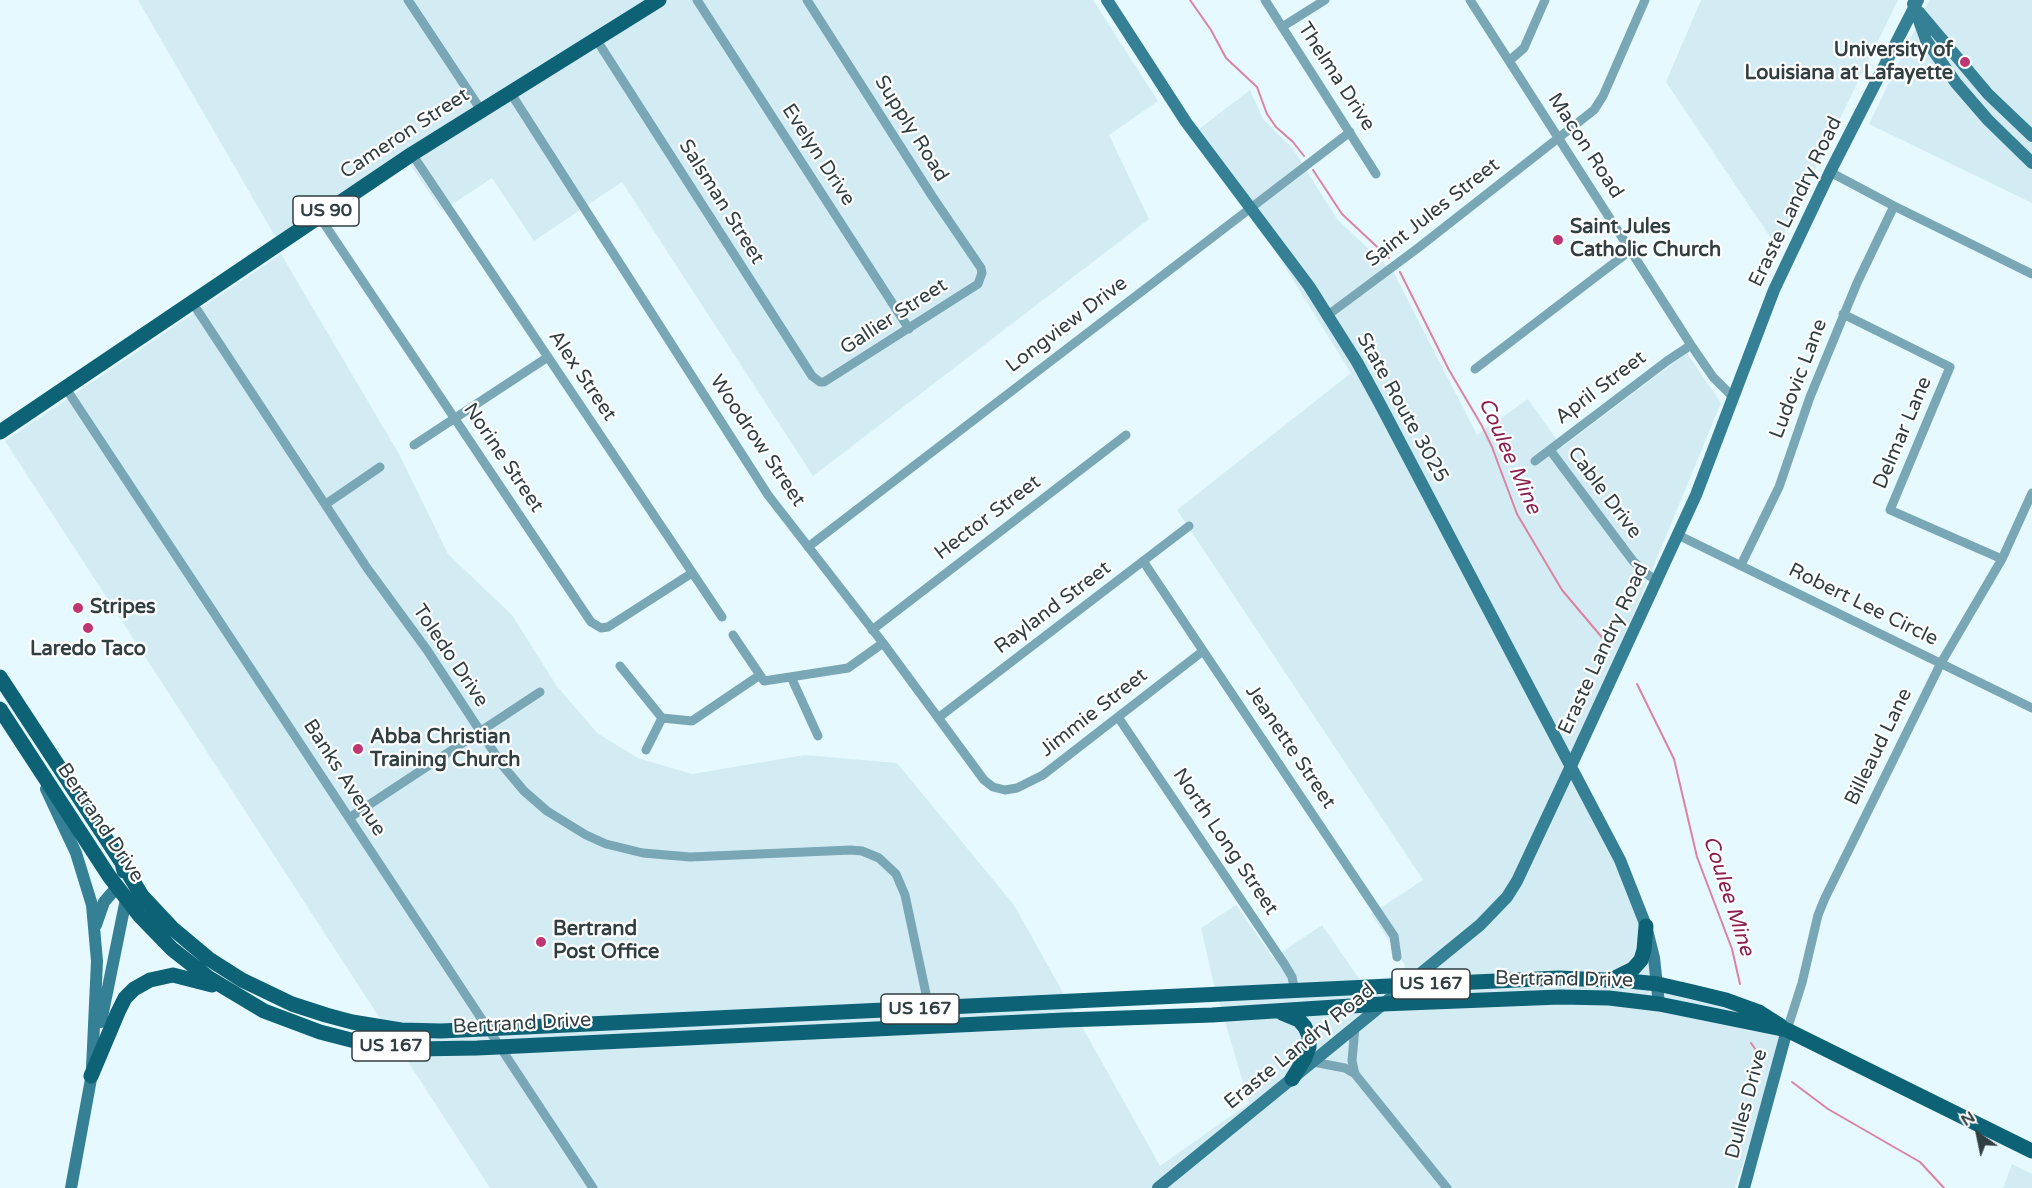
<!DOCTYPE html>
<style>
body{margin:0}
#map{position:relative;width:2032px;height:1188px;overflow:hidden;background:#e5f9ff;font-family:"Varela Round",sans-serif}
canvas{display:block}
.north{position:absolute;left:1948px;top:1104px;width:60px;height:60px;-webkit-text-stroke:4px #fff;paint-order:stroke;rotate:327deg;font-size:16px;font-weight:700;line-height:24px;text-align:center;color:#313e42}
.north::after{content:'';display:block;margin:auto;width:21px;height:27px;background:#313e42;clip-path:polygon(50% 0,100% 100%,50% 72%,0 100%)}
</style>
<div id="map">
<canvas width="2032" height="1188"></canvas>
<div class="north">N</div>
</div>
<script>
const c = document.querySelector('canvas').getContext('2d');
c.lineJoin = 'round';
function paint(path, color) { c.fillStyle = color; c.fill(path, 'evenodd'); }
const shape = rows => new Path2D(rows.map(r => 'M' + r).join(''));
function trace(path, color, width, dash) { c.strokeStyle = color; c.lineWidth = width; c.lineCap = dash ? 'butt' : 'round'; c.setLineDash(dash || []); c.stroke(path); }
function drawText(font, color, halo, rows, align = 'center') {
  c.font = font + ' "Varela Round",sans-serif'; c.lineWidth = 4.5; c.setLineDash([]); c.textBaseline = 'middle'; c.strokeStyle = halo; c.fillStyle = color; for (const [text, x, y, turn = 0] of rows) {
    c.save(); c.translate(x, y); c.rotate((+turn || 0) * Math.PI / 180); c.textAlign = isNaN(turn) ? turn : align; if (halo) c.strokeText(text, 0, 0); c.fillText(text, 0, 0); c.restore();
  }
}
paint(shape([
 [138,0,1093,0,1158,101,1109,135,1149,219,813,476,622,182,534,241,492,178,442,211,402,153,276,238],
 [1701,0,1898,0,1777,247,1666,82],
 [1929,0,2032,0,2032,203,1869,124],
 [1250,90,1263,119,1293,149,1337,219,1394,273,1477,435,1528,399,1562,447,1687,353,1721,403,1571,766,1620,860,1658,984,1787,1030,1735,1188,490,1188,5,441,281,254,399,454,448,554,512,615,556,685,597,733,638,758,692,774,805,755,897,763,1014,905,1160,1166,1249,1103,1213,981,1201,928,1236,905,1273,958,1322,925,1360,980,1404,976,1405,965,1371,914,1423,880,1177,510,1351,373,1199,129],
 [2012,1164,2032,1174,2032,1188,2003,1188]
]), '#d3ecf4');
trace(shape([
 [1190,0,1211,30,1226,58,1257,87,1267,114,1276,127,1293,142,1304,156],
 [1313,170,1342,214,1389,258],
 [1400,272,1449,370,1482,426,1492,447,1517,514,1562,590,1605,641],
 [1637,684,1674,759,1697,857,1732,949,1740,984],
 [1751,1043,1763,1060],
 [1792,1082,1828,1109,1920,1162,1944,1188]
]), '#dd82a2', 2);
trace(shape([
 [408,0,481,110],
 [697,0,909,329],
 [1265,0,1376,174],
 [1470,0,1691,345,1713,377,1733,397],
 [1282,27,1325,0],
 [596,39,812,376,820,382,824,382,978,284,982,273,981,268,932,196,807,0],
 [1509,61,1524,48,1545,0],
 [510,92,768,495,883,643,984,780,993,787,1005,790,1017,788,1043,775,1203,651],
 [412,154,722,617],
 [1830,172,1894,206,2032,274],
 [319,216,591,622,601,628,608,627,692,573],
 [192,302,367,568,427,650,503,766,524,791,547,811,586,835,606,844,643,853,690,857,851,850,862,851,879,858,896,874,905,895,929,1008],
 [1843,314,1950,367,1890,510,2002,559],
 [1328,315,1418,248,1594,110,1603,96,1645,0],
 [1475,369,1631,250],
 [65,387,593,1188],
 [414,445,548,357],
 [1550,450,1633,561,1647,574,1657,581],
 [1535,461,1667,361,1691,345],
 [326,504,380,467],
 [1678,535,2032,708],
 [808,547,1350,132],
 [1143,561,1394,936,1397,957],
 [1741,565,1779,487,1810,397,1857,283,1894,206],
 [872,630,1126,435],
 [733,635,764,681,848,668,883,643],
 [620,666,662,718,646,750],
 [791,677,818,736],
 [1118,717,1285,965,1292,977,1295,991],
 [662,718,692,721,760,675],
 [938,718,1189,526],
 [349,818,540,692],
 [1355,1027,1352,1061,1355,1074],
 [1787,1030,1802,983,1818,915,1825,898,1941,663,2002,559,2032,493],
 [1313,1062,1345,1068,1355,1074,1447,1188]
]), '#79a7b5', 9);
trace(shape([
 [1107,0,1186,122,1309,286,1357,362,1380,404,1620,860,1646,926,1654,958,1659,1004],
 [1913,4,1926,40,1956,83,1988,120,2032,163],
 [1919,12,1988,94,2032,136],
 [46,789,76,853,92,905,97,961,92,1068],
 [96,925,104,902,117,887],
 [101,1022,126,899],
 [71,1188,93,1068],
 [1158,1188,1480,925,1507,897,1517,881,1571,766,1696,495,1774,290,1830,172,1918,0],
 [1744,1188,1787,1030]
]), '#358095', 12);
trace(shape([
 [0,432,412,154,659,0],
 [0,677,122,863,124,871],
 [0,709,109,876,139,915,172,949,209,978,264,1011,320,1032,351,1040,415,1049,477,1048,1064,1020,1212,1015,1382,1004,1560,997,1609,998,1659,1004,1787,1030,2032,1151],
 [122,863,142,896,172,928,209,959,242,980,292,1004,326,1015,352,1022,401,1030,441,1031,1559,978,1629,981,1658,984,1693,992,1726,1000,1759,1012,1781,1026],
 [1613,979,1633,969,1641,960,1644,950,1646,926],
 [1282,1013,1299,1020,1305,1027,1309,1036,1309,1047,1305,1058,1292,1079],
 [91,1076,118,1012,125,998,134,989,150,980,173,975,212,985]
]), '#0d6276', 15);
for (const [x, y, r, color] of [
 [1965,62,6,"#bf3772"],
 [1558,240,6,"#bf3772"],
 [78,608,6,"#bf3772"],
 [88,628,6,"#bf3772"],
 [358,749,6,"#bf3772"],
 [541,942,6,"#bf3772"]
]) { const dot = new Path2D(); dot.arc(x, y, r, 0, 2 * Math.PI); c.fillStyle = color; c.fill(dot); trace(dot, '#fff', 2); }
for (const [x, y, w] of [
 [326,211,66],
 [1431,984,78],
 [920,1009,78],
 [391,1046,78]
]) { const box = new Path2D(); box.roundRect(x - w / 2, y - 15, w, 30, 4.5); c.fillStyle = '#fff'; c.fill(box); trace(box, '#313e42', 1.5); }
drawText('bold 18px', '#313e42', null, [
 ["US 90",326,211],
 ["US 167",1431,984],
 ["US 167",920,1009],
 ["US 167",391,1046]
]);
drawText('bold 20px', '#313e42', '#fff', [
 ["University of",1953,51,"right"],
 ["Louisiana at Lafayette",1953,74,"right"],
 ["Saint Jules",1570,228],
 ["Catholic Church",1570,251],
 ["Stripes",90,608],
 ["Laredo Taco",88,650,"center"],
 ["Abba Christian",370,738],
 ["Training Church",370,761],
 ["Bertrand",553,930],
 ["Post Office",553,953]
], 'left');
drawText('20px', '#313e42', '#fff', [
 ["Thelma Drive",1336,77,57],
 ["Supply Road",911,129,58],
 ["Cameron Street",405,134,-33],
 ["Macon Road",1585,146,57],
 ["Evelyn Drive",818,155,57],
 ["Salsman Street",721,202,58],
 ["Eraste Landry Road",1796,202,-64],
 ["Saint Jules Street",1433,213,-38],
 ["Gallier Street",894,317,-33],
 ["Longview Drive",1067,325,-37],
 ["Alex Street",582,376,56],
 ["Ludovic Lane",1799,379,-69],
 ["April Street",1601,388,-37],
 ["State Route 3025",1402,408,61],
 ["Delmar Lane",1903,433,-67],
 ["Woodrow Street",757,441,56],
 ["Norine Street",503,458,56],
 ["Cable Drive",1604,493,53],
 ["Hector Street",988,518,-37],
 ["Robert Lee Circle",1863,605,26],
 ["Rayland Street",1053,608,-37],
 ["Eraste Landry Road",1604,649,-65],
 ["Toledo Drive",450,656,56],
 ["Jimmie Street",1094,713,-38],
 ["Jeanette Street",1290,747,56],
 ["Billeaud Lane",1879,747,-64],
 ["Banks Avenue",344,778,57],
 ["Bertrand Drive",100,823,56],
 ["North Long Street",1225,842,56],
 ["Bertrand Drive",1564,980,1],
 ["Bertrand Drive",522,1024,-3],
 ["Eraste Landry Road",1300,1047,-39],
 ["Dulles Drive",1747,1104,-75]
]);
drawText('italic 21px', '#8a1f4f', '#fff', [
 ["Coulee Mine",1509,456,66],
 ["Coulee Mine",1728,896,72]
]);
</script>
